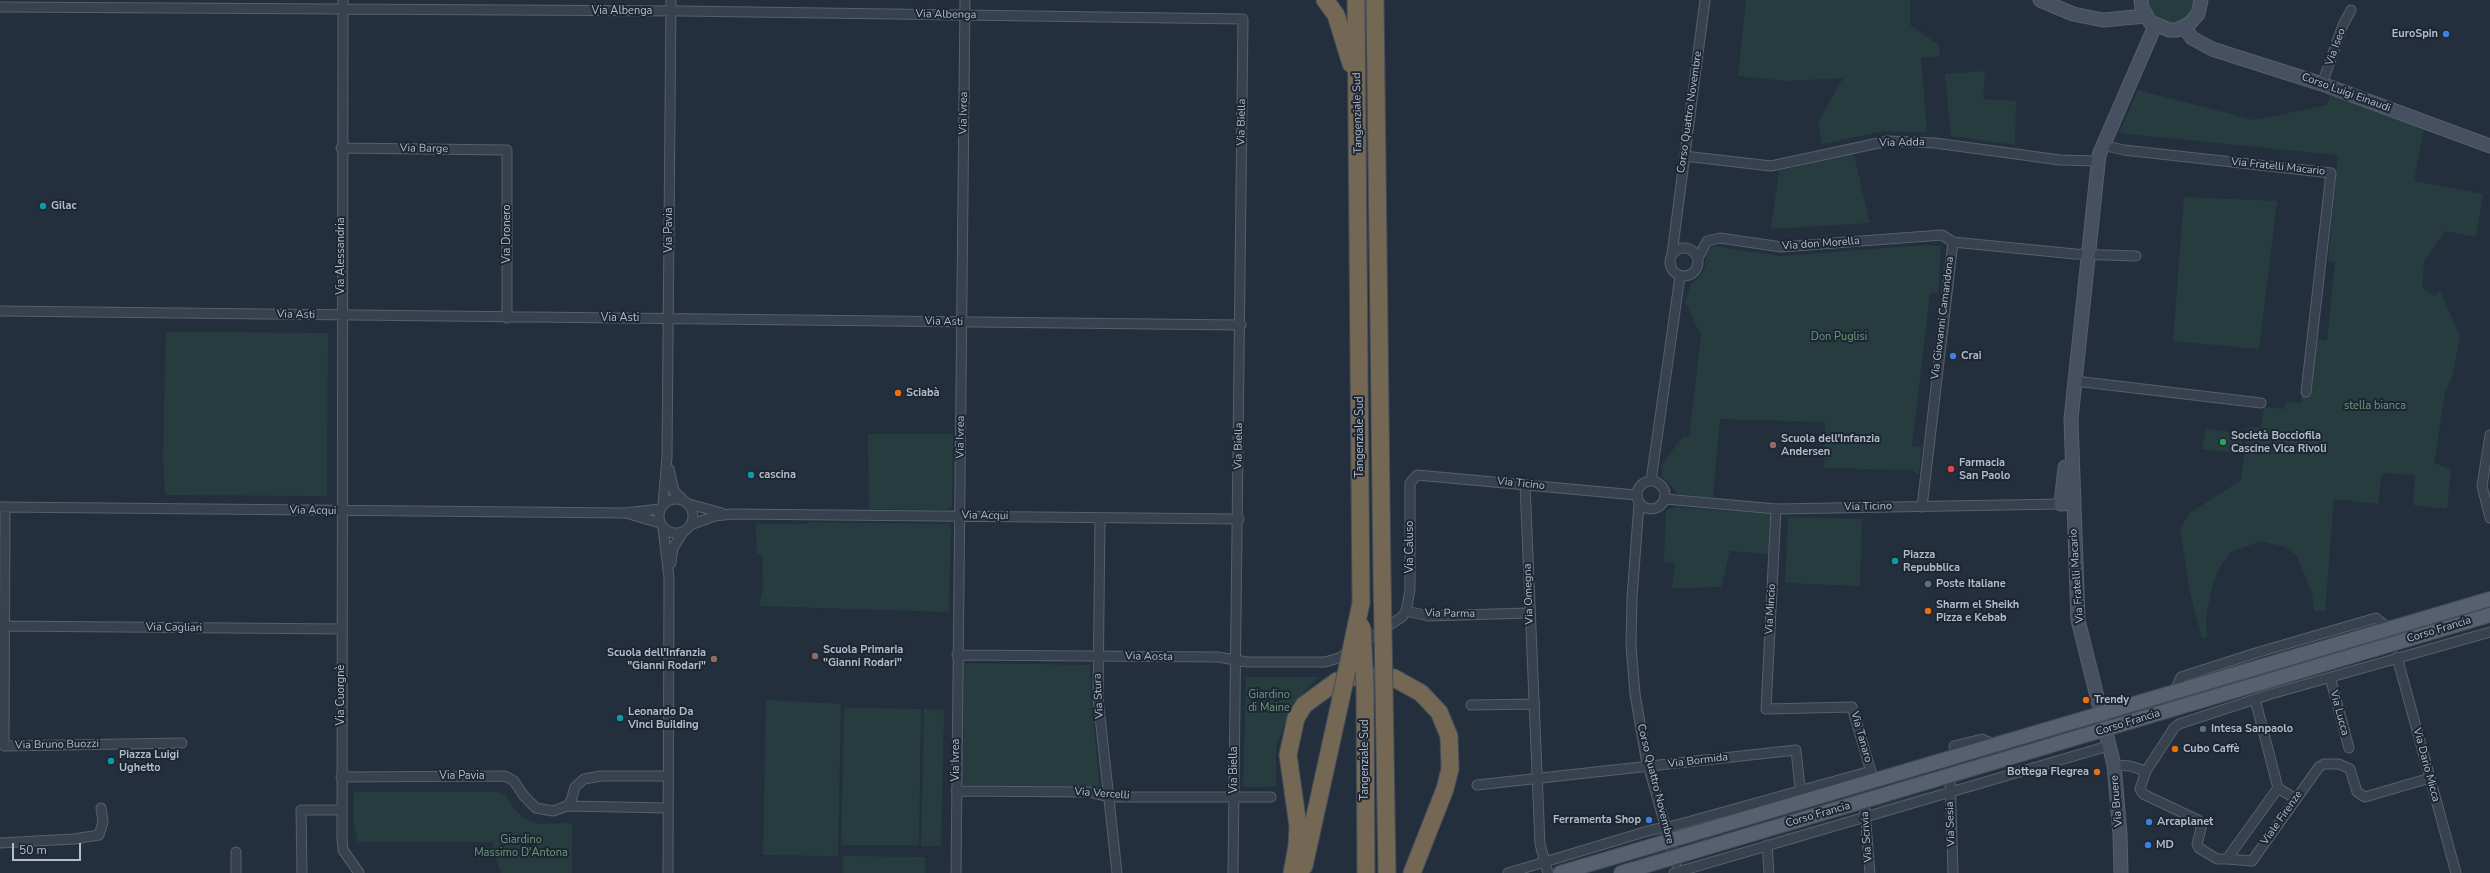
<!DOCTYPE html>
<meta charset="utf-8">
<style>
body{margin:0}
#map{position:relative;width:2490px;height:873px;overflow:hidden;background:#242f3e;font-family:"Nunito Sans",sans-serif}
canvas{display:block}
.scale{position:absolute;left:12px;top:843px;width:69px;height:18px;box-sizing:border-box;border:2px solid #b4bcc9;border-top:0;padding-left:5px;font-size:12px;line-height:14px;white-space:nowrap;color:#b4bcc9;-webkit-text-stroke:3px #1d2633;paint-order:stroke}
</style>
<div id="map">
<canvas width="2490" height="873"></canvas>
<div class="scale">50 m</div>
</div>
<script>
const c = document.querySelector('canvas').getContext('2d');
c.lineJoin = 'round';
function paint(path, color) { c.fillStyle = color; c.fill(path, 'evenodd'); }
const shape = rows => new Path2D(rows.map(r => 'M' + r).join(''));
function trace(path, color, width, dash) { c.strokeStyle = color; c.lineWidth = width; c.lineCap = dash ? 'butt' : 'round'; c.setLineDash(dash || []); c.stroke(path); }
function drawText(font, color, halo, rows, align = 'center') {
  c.font = font + ' "Nunito Sans",sans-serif'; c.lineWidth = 4; c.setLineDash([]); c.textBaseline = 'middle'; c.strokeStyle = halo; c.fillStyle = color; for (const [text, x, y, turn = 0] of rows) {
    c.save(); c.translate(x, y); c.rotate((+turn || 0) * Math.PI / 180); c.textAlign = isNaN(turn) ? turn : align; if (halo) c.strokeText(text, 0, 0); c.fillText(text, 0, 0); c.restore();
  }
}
paint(shape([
 [1746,0,1910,0,1910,25,1939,45,1940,56,1921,58,1927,132,1884,131,1822,144,1818,122,1843,78,1787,81,1738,76],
 [2146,0,2197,0,2192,15,2178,24,2162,23,2149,13],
 [1985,71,1983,99,2016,101,2015,145,1951,136,1945,74],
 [2138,90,2254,120,2327,105,2330,95,2424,129,2414,181,2483,194,2476,237,2445,231,2424,262,2422,288,2435,296,2440,290,2460,337,2452,377,2445,393,2434,463,2451,470,2447,509,2413,505,2415,475,2382,473,2378,504,2334,499,2325,611,2314,611,2312,593,2297,556,2285,547,2261,541,2231,552,2219,568,2212,587,2206,618,2207,636,2202,639,2190,593,2180,528,2190,513,2241,480,2247,427,2261,428,2264,407,2285,409,2286,402,2301,403,2304,384,2312,384,2317,339,2327,341,2335,262,2328,261,2338,155,2119,133],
 [1853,152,1870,223,1771,229,1779,171],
 [2184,197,2277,201,2259,349,2173,341],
 [1925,245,1941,246,1938,293,1930,293,1912,446,1922,447,1919,475,1912,470,1824,468,1825,422,1720,419,1713,498,1678,494,1673,488,1662,476,1661,466,1683,436,1689,437,1701,335,1685,302,1691,284,1699,278,1705,267,1707,252,1713,246,1780,256],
 [166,332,328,333,327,496,165,495,163,455],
 [2206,429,2243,434,2241,454,2202,449],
 [868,434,953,434,952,507,949,510,869,509],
 [1677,507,1772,514,1768,554,1730,551,1721,587,1672,588,1675,563,1664,562,1666,510],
 [1788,517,1862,519,1860,586,1785,583],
 [808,522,948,524,951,526,949,612,759,606,763,588,762,555,757,554,756,524,807,524],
 [2490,606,2490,609,2115,720,2113,717],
 [964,663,1090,665,1091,698,1100,787,963,785],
 [1246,677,1319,677,1293,703,1276,747,1276,787,1243,787],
 [766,700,841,704,838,856,763,855],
 [844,708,921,709,919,845,841,845],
 [924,709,944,710,941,846,921,846],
 [2087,726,2088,729,1688,847,1687,844],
 [1940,788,1939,791,1876,808,1876,806],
 [354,792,498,792,505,794,512,806,522,817,531,821,540,824,572,823,572,873,501,873,494,852,493,842,358,842,353,819],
 [1862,812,1862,814,1777,839,1776,836],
 [843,856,925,857,925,873,843,873]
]), '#263c3f');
const street = shape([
 [343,0,342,839,343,850,359,873],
 [0,7,680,11,1243,19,1233,873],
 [2322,84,2343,25,2351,10],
 [2102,145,2124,150,2331,173,2306,392],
 [341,148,507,150,507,318],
 [1684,156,1771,166,1888,141,1935,143,2060,160,2098,161],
 [1953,242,2075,254,2136,256],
 '1670 262a14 14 0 1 1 28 0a14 14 0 1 1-28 0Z',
 [1672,254,1705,0],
 [1698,258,1707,241,1720,238,1781,247,1942,235,1953,242],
 [0,311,1241,325],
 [2075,381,2261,403],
 [2490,435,2482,486,2490,518],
 [669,469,674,491,682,499],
 '1637 495a14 14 0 1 1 28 0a14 14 0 1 1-28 0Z',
 [1651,481,1680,276],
 [1525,484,1540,844,1548,873],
 '659 516a17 17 0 1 1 34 0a17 17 0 1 1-34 0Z',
 [1665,499,1776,509,2061,504],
 [1639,503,1632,598,1631,645,1635,694,1646,758,1676,863],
 [663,504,667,457,671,0],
 [689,504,722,513],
 [0,507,625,513,660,509],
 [5,507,4,746,182,743],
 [1922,507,1953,242],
 [1776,509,1766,709,1852,707,1872,775],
 [629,514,660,523],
 [1100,518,1098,698,1117,873],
 [690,525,715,516,732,514,1239,519],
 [663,528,669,578,668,873],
 [671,563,673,548,683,532],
 [1406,611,1428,616,1529,613],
 [6,626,342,629],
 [1362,643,1402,617,1406,611,1410,590,1410,483,1417,475,1636,495],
 [957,655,1218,657,1247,662,1325,662,1339,658,1351,650],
 [2397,657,2456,873],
 [2330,677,2349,748],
 [2174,693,2181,677,2259,652,2376,618,2389,629],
 [2255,699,2278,788,2296,799],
 [1471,705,1535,704],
 [1957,757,1954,746,1982,739,1995,745],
 [2114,765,2130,766,2146,771],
 [1950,775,1953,873],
 [341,777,505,776,514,781,524,796,536,808,553,811,567,806,571,801,575,787,584,779,601,776,668,776],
 [1477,785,1796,750,1801,797],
 [2278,788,2227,859,2217,859,2199,848,2197,844,2201,829,2198,820,2143,794,2140,789,2146,771,2174,728,2179,724,2271,694,2490,632],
 [956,791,1090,792,1108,797,1271,797],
 [1864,801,1870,873],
 [567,806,668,808],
 [0,843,74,839,99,835,103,822,101,808],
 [1767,845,1769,873],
 [236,852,236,873],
 [2227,859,2252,861,2319,767,2324,764,2339,764,2350,769,2357,792,2365,797,2430,778],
 [302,873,301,810,341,810],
 [956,873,965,0],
 [1508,873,1651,830,1673,826,1871,771],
 [1674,873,2108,746]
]);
const secondary = shape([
 [2040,0,2073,14,2103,20,2146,16],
 [2141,0,2142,8,2150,22,2169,30,2177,30,2189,24,2198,14,2201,0],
 [2184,27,2192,38,2212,49,2322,84,2490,146],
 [2065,467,2061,504,2072,503],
 [2121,873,2120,834,2114,765,2078,620,2071,419,2099,155,2155,26]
]);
const primary = shape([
 [1560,873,2490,599],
 [1621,873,2490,615]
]);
const highway = shape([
 [1325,0,1336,15,1351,64],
 [1356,0,1361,603],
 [1375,0,1382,575],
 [1365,687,1366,873],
 [1384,687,1387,873],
 [1304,866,1341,698],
 [1292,873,1297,846,1298,826,1288,755,1296,718,1304,705,1337,681,1354,677,1371,676,1394,678,1421,693,1439,712,1449,736,1450,769,1445,789,1412,873]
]);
trace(street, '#565f6c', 11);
trace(secondary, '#565f6c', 15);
trace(primary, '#414a57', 16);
trace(highway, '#434c59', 19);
trace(street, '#38414e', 9);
trace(secondary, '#465061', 13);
trace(primary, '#56606e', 14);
trace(highway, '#746855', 17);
const highwayBridge = shape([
 [1382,575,1384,687],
 [1362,627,1365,687],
 [1341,698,1361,603]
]);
trace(highwayBridge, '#434c59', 19, []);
trace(highwayBridge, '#746855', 17);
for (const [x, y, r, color] of [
 [2446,34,4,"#3f7fe0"],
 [43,206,4,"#0f9aa8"],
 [1953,356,4,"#3f7fe0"],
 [898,393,4,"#e8710a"],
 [2223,442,4,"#2e9e5b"],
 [1773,445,4,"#8d6e63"],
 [1951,469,4,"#e0444e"],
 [751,475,4,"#0f9aa8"],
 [1895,561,4,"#0f9aa8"],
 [1928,584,4,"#5c6f8a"],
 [1928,611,4,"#e8710a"],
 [815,656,4,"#8d6e63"],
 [714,659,4,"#8d6e63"],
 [2086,700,4,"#e8710a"],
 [620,718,4,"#0f9aa8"],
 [2203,729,4,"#5c6f8a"],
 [2175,749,4,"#e8710a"],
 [111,761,4,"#0f9aa8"],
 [2097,772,4,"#e8710a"],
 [1649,820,4,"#3f7fe0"],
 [2149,822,4,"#3f7fe0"],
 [2148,845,4,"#3f7fe0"]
]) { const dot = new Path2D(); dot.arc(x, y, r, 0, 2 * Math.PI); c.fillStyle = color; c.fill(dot); trace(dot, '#1d2633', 1.5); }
drawText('11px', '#b4bcc9', '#1d2633', [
 ["Via Albenga",622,11],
 ["Via Albenga",946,15,1],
 ["Via Iseo",2336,47,-70],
 ["Corso Luigi Einaudi",2346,93,20],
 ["Corso Quattro Novembre",1690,112,-82],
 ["Via Ivrea",964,113,-89],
 ["Tangenziale Sud",1358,113,-91],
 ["Via Biella",1242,122,-89],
 ["Via Adda",1902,143,-1],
 ["Via Barge",424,149,1],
 ["Via Fratelli Macario",2278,167,6],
 ["Via Pavia",669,230,-90],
 ["Via Dronero",507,234,-90],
 ["Via don Morella",1821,244,-4],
 ["Via Alessandria",341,256,-90],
 ["Via Asti",296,315,1],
 ["Via Asti",620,318],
 ["Via Giovanni Camandona",1943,318,-83],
 ["Via Asti",944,322,1],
 ["Via Ivrea",961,437,-89],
 ["Tangenziale Sud",1360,437,-90],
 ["Via Biella",1239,446,-89],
 ["Via Ticino",1521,484,6],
 ["Via Ticino",1868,507,-1],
 ["Via Acqui",313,511,1],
 ["Via Acqui",985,516,1],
 ["Via Caluso",1410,547,-90],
 ["Via Fratelli Macario",2077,576,-94],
 ["Via Omegna",1529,594,-92],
 ["Via Mincio",1771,609,-87],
 ["Via Parma",1450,614,1],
 ["Via Cagliari",174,628,1],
 ["Corso Francia",2439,630,-17],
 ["Via Aosta",1149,657,1],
 ["Via Cuorgnè",341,695,-90],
 ["Via Stura",1099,696,-93],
 ["Via Lucca",2339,713,75],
 ["Corso Francia",2128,723,-17],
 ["Via Tanaro",1861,737,74],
 ["Via Bruno Buozzi",57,745,-1],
 ["Via Ivrea",956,760,-90],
 ["Tangenziale Sud",1365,760,-90],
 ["Via Bormida",1698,761,-7],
 ["Via Dario Micca",2426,765,75],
 ["Via Biella",1234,770,-90],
 ["Via Pavia",462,776],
 ["Corso Quattro Novembre",1655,784,76],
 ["Via Vercelli",1102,794,4],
 ["Via Bruere",2117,801,-95],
 ["Corso Francia",1818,815,-16],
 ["Viale Firenze",2282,818,-55],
 ["Via Sesia",1951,824,-92],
 ["Via Scrivia",1867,837,-94]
]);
drawText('bold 11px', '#b4bcc9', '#1d2633', [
 ["EuroSpin",2438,34,"right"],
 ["Gilac",51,206],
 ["Crai",1961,356],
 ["Sciabà",906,393],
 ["Società Bocciofila",2231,436],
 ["Cascine Vica Rivoli",2231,449],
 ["Scuola dell'Infanzia",1781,439],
 ["Andersen",1781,452],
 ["Farmacia",1959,463],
 ["San Paolo",1959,476],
 ["cascina",759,475],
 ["Piazza",1903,555],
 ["Repubblica",1903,568],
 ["Poste Italiane",1936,584],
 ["Sharm el Sheikh",1936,605],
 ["Pizza e Kebab",1936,618],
 ["Scuola Primaria",823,650],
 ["\"Gianni Rodari\"",823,663],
 ["Scuola dell'Infanzia",706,653,"right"],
 ["\"Gianni Rodari\"",706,666,"right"],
 ["Trendy",2094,700],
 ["Leonardo Da",628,712],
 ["Vinci Building",628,725],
 ["Intesa Sanpaolo",2211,729],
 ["Cubo Caffè",2183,749],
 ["Piazza Luigi",119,755],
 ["Ughetto",119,768],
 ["Bottega Flegrea",2089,772,"right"],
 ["Ferramenta Shop",1641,820,"right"],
 ["Arcaplanet",2157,822],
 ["MD",2156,845]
], 'left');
drawText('11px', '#6b9a76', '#1d2633', [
 ["Don Puglisi",1839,337],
 ["stella bianca",2375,406],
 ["Giardino",1269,695],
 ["di Maine",1269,708],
 ["Giardino",521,840],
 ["Massimo D'Antona",521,853]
]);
</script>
